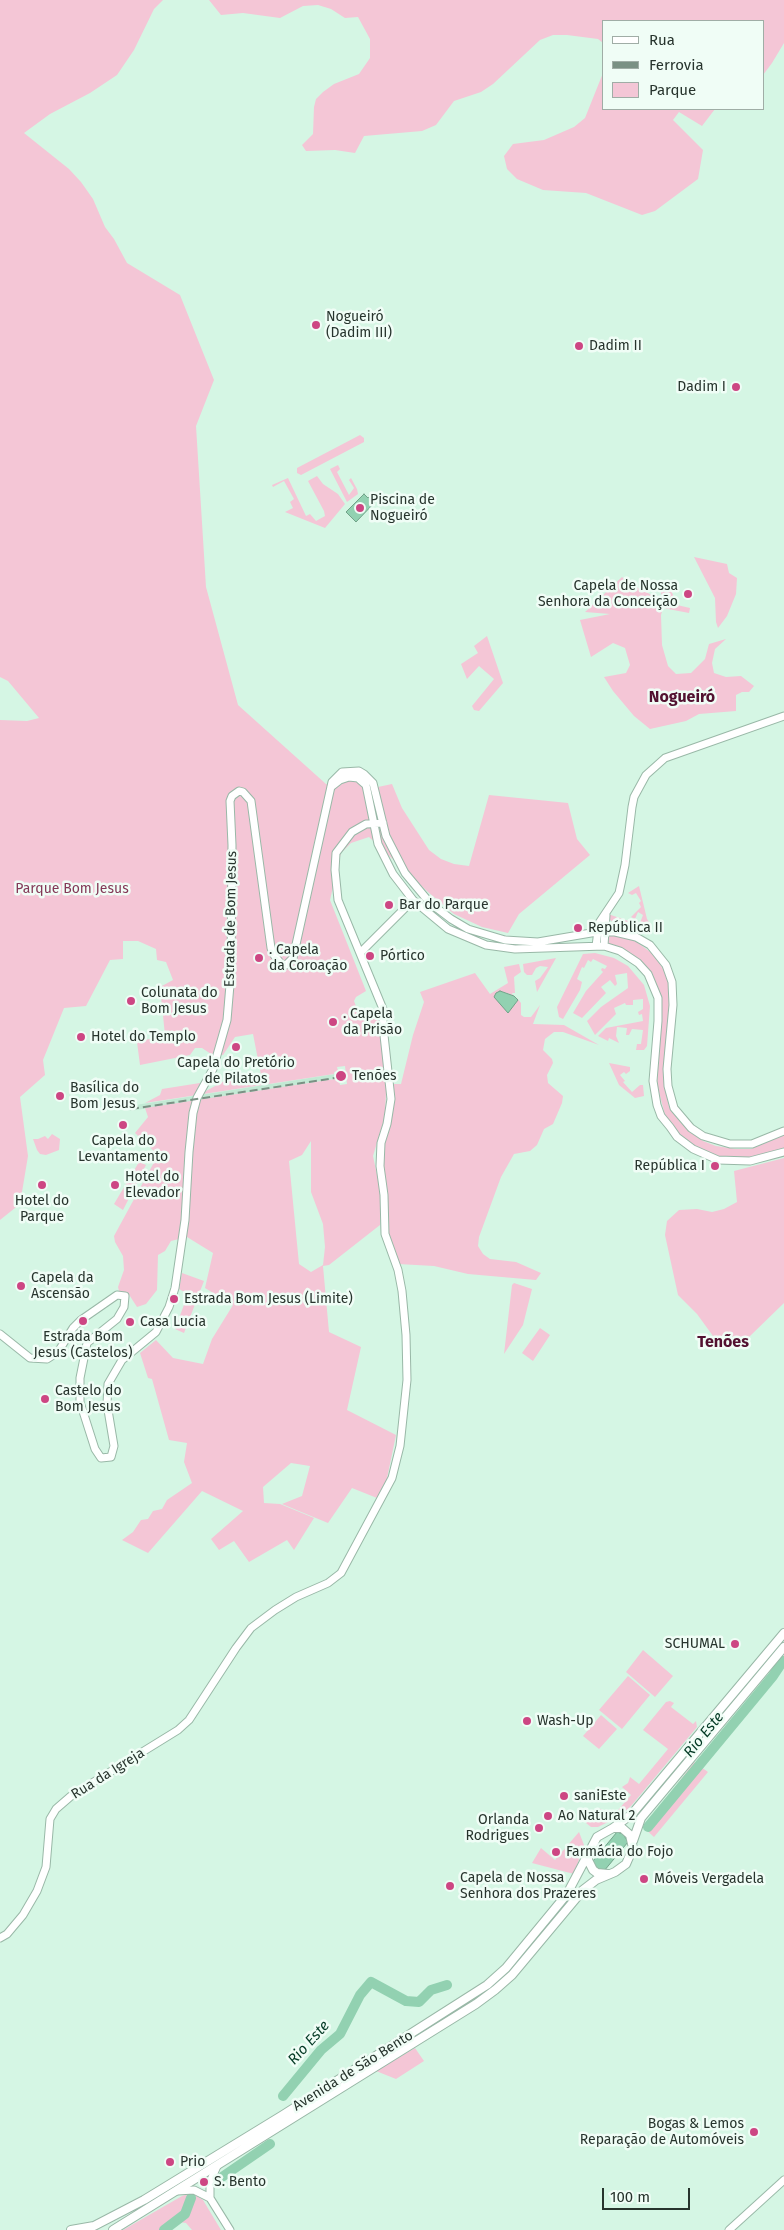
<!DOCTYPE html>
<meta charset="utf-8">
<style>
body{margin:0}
#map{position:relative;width:784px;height:2230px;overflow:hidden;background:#d5f6e4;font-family:"Fira Sans",sans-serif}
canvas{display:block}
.legend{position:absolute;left:602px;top:20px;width:162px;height:90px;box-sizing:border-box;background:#f0fdf6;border:1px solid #a0ada6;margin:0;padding:6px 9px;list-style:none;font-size:15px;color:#27342d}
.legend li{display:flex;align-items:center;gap:10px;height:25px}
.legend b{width:25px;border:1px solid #a0ada6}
.scale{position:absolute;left:602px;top:2188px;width:88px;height:22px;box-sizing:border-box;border:2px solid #27342d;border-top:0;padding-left:6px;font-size:15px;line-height:18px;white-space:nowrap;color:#27342d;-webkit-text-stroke:4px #f0fdf6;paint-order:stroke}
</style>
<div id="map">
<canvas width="784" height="2230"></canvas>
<ul class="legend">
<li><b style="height:6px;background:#fff"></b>Rua</li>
<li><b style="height:6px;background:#7a9184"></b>Ferrovia</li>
<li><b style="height:14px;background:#f4c6d6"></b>Parque</li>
</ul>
<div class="scale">100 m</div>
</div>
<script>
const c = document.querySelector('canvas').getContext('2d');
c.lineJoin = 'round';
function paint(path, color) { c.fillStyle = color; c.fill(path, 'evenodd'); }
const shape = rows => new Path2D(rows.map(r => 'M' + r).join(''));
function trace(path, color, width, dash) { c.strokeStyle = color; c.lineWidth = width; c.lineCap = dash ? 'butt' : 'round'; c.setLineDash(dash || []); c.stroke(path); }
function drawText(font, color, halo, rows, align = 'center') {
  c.font = font + ' "Fira Sans",sans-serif'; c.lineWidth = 5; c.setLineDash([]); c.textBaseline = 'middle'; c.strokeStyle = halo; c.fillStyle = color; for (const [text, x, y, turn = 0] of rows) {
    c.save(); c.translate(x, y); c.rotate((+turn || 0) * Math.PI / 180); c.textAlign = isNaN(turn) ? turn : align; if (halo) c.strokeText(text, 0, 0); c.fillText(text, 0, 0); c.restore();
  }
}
paint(shape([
 [335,1074,335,1079,130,1111,129,1106]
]), '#c2e9d4');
paint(shape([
 [0,0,163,0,154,9,134,50,117,75,90,93,50,114,24,133,69,169,81,182,93,199,105,227,114,239,127,263,180,295,214,380,196,426,206,587,238,705,326,784,339,786,346,781,353,781,361,784,364,790,392,784,402,808,429,850,441,859,454,864,469,866,489,795,568,803,577,839,590,855,519,914,508,933,482,927,454,914,428,892,369,837,351,843,341,853,330,900,366,991,356,997,354,1001,359,1014,367,1018,379,1016,386,1075,386,1092,385,1116,373,1156,380,1189,380,1225,329,1265,323,1266,329,1332,361,1347,347,1410,396,1435,386,1483,377,1498,352,1488,328,1523,282,1504,302,1496,310,1466,291,1463,263,1487,264,1503,280,1504,314,1518,294,1550,287,1540,249,1562,234,1541,219,1550,211,1539,243,1511,202,1491,148,1553,122,1540,133,1532,141,1520,148,1519,153,1511,162,1509,167,1500,192,1483,184,1462,187,1443,169,1440,152,1379,148,1378,140,1353,156,1340,173,1358,203,1364,212,1339,233,1305,205,1288,213,1253,187,1237,171,1241,165,1251,158,1255,157,1290,146,1304,137,1307,128,1293,119,1291,118,1287,124,1270,123,1256,115,1242,114,1236,158,1155,135,1133,148,1117,145,1108,335,1079,336,1081,339,1081,340,1085,347,1084,345,1066,337,1067,338,1071,334,1072,334,1074,145,1103,160,1095,162,1089,200,1083,206,1091,224,1081,261,1075,253,1034,235,1037,223,1055,211,1054,202,1048,195,1048,190,1055,140,1065,137,1042,165,1035,160,987,173,980,166,962,157,960,156,949,138,941,123,941,123,959,110,960,86,1006,64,1008,43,1060,45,1075,20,1097,28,1156,20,1204,0,1220,0,720,27,721,39,718,8,681,0,677],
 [311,1141,311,1192,323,1224,325,1247,323,1265,311,1272,299,1264,289,1161,302,1155],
 [209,0,784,0,784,43,772,63,763,75,763,21,603,21,603,43,598,39,567,35,553,35,540,40,493,84,481,92,454,101,436,125,422,131,364,136,355,153,335,150,306,151,302,145,313,134,314,107,316,99,323,92,334,84,359,74,370,58,370,39,358,17,345,18,331,9,318,5,303,6,280,18,243,13,221,15],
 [603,73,603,109,715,109,702,126,679,112,673,120,703,150,698,179,655,211,642,215,586,193,543,190,517,179,507,169,504,156,513,144,544,140,574,127,585,118],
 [360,435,364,438,364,442,301,475,297,473,297,468],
 [338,465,340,469,337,472,349,495,354,488,349,480,351,478,357,489,358,494,347,502,330,469],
 [317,476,323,484,338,494,345,504,325,528,285,512,293,508,290,502,294,499,284,481,273,487,272,485,288,478,306,516,310,514,316,521,325,516,324,511,308,481],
 [694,557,727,564,729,573,737,578,736,594,727,616,718,628,716,622,715,598],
 [622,577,629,583,661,600,662,596,659,588,669,585,677,605,690,608,689,613,663,608,661,615,662,645,668,666,676,674,691,673,705,659,709,644,726,639,715,649,712,663,714,673,726,677,741,676,754,686,749,692,742,692,736,695,736,711,699,714,686,721,650,729,634,716,613,691,604,677,626,673,630,665,625,648,613,643,591,657,580,620,610,614,585,612],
 [487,636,503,683,479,711,474,710,472,706,494,679,479,666,467,679,461,664,478,653,474,646],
 [639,886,647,919,651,925,643,933,621,923,611,921,607,915,608,914,643,926,644,924,640,923,643,915,638,912,635,919,631,917,641,907,639,903,641,901,636,893,632,895,628,893],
 [607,935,624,936,634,940,653,954,666,973,669,983,670,1009,664,1084,669,1107,680,1122,703,1141,716,1146,736,1149,751,1149,784,1135,784,1148,743,1159,719,1157,695,1147,676,1131,665,1115,657,1084,661,1021,660,996,639,960,629,952,608,944],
 [595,953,614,958,628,966,644,985,650,1006,647,1046,644,1050,636,1050,637,1044,641,1044,643,1030,632,1029,629,1035,626,1035,627,1028,617,1027,616,1036,619,1043,609,1038,608,1041,598,1036,606,1028,643,1021,642,1014,639,1015,638,1012,643,1009,643,999,633,1000,633,1005,626,1005,625,1003,614,1008,616,1014,595,1035,587,1021,601,1007,628,988,627,973,615,975,617,984,615,986,610,980,601,987,606,993,582,1018,573,1013,586,991,603,972,601,970,602,968,605,969,607,966,593,959,591,962,588,960,584,968,582,967,577,979,582,982,580,990,563,1019,559,1017,557,1007,583,954],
 [556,958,537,992,535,981,540,978,548,967,540,966,536,968,532,975,527,975,524,972,523,964],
 [519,964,521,972,514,977,515,993,512,993,513,995,500,991,509,1012,511,1006,516,1004,517,998,521,1003,521,1015,524,1017,531,1017,540,1005,533,1024,564,1025,599,1045,563,1032,554,1032,545,1039,543,1050,552,1059,553,1063,547,1075,548,1083,563,1096,562,1103,553,1124,544,1129,537,1145,530,1151,514,1154,501,1177,479,1237,478,1246,483,1254,490,1259,516,1262,541,1273,536,1280,468,1274,434,1266,398,1264,387,1229,382,1159,392,1084,401,1084,413,1035,424,1002,420,992,475,973,490,994,508,983,504,967],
 [609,1063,630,1067,630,1071,626,1074,624,1072,620,1075,625,1081,623,1082,632,1092,640,1085,643,1085,644,1096,635,1098,619,1085],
 [52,1134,60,1139,59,1150,46,1155,40,1154,37,1150,33,1139,38,1139,45,1136,48,1139],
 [784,1158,784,1303,749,1337,713,1336,697,1314,678,1295,665,1235,667,1221,679,1210,697,1209,712,1212,724,1209,737,1202,734,1171],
 [139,1162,146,1165,123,1210,114,1204],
 [182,1273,204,1281,184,1333,175,1329,188,1294,179,1289],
 [514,1283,532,1289,523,1325,504,1354,512,1285],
 [540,1328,550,1335,533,1361,522,1353],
 [643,1650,673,1676,655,1697,626,1672],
 [628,1676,650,1695,622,1729,599,1710],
 [670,1701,674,1703,671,1707,693,1724,696,1721,697,1727,631,1806,620,1816,598,1827,591,1827,586,1823,599,1808,612,1817,631,1795,622,1787,628,1783,630,1777,639,1784,668,1749,643,1730,666,1702],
 [601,1715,617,1729,599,1749,583,1736],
 [694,1762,708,1772,654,1837,644,1828],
 [579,1832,584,1845,574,1874,532,1863,541,1848,555,1860],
 [415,2048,424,2061,396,2079,376,2071],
 [188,2194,194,2194,203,2200,221,2230,192,2230,186,2223,178,2222,175,2224,173,2222,161,2230,123,2230,182,2196]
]), '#f4c6d6');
const water = shape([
 [364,494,368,498,372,494,378,499,356,522,346,512,364,494],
 [500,991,514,996,518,1000,508,1013,494,997,496,993,500,991],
 [617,1832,623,1834,628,1842,604,1871,600,1870,594,1866,593,1861,617,1832]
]);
paint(water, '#92d1b1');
trace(water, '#72a289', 1);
trace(shape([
 [648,1827,773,1676,783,1661],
 [283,2096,321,2050,340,2034,360,1995,371,1982,406,2001,419,2002,431,1990,447,1985],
 [222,2177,270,2144],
 [164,2230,185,2214,191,2198]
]), '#92d1b1', 10);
const secondary = shape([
 [331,787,340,780,349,777,358,778,366,785,378,844,393,874,413,900,448,929,486,945,515,949,604,946,620,951,638,963,648,974,658,998,658,1021,653,1081,657,1105,661,1116,670,1127,677,1137,693,1149,718,1160,750,1161,784,1152],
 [596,946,599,923,619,893,625,865,632,807,634,797,646,775,665,758,784,716],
 [604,946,606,915],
 [360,953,413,900],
 [0,1334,30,1358,47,1359,58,1352,73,1328,81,1320,117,1295,125,1296,124,1307,117,1319,87,1343,80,1378,80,1402,95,1449,101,1458,111,1457,114,1446,107,1404,108,1384,122,1360,156,1332,169,1307,175,1288,185,1220,189,1152,193,1113,197,1098,213,1069,227,1020,231,973,232,845,230,801,232,796,239,791,243,792,251,801,271,948,274,955,282,965,286,965,293,958,332,782,342,772,359,771,364,774,373,783,386,836,405,873,430,903,451,919,468,929,505,940,538,942,597,932,615,932,636,937,650,945,666,965,672,982,673,1005,667,1069,668,1086,674,1108,691,1128,703,1136,730,1144,752,1144,784,1131],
 [0,1938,7,1934,23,1915,37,1891,46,1867,50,1819,56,1809,71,1796,178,1730,189,1720,236,1648,251,1628,275,1610,296,1597,328,1583,341,1573,392,1478,400,1446,407,1380,406,1335,402,1291,398,1270,385,1234,384,1195,380,1166,381,1143,387,1124,391,1099,383,1026,383,1009,338,900,335,870,336,853,352,832,366,824,383,823],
 [177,2191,194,2190,210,2198,230,2230],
 [210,2198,210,2182,217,2166],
 [729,2230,784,2180]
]);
const primary = shape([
 [613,1828,632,1814,784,1633],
 [633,1841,641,1818,784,1647],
 [588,1854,588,1860,593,1870,597,1873,608,1874],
 [71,2230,94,2226,144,2200,283,2115,487,1985,506,1968,567,1894,597,1837,613,1828,622,1828,630,1835,633,1848,626,1864,615,1872,596,1880,583,1890,512,1975,495,1990,476,2004,113,2230]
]);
trace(secondary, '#99b8a7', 9);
trace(primary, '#99b8a7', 10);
trace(secondary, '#fff', 7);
trace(primary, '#fff', 8);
trace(shape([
 [131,1109,335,1078]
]), '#7a9184', 2, [8, 4]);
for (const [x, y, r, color] of [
 [316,325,5,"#cd4683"],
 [579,346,5,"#cd4683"],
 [736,387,5,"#cd4683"],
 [360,508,5,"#cd4683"],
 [688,594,5,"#cd4683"],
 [389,905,5,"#cd4683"],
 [578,928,5,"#cd4683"],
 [370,956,5,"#cd4683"],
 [259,958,5,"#cd4683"],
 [131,1001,5,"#cd4683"],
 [333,1022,5,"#cd4683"],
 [81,1037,5,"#cd4683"],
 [236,1047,5,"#cd4683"],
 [341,1076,6,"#cd4683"],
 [60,1096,5,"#cd4683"],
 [123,1125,5,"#cd4683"],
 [715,1166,5,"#cd4683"],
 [42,1185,5,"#cd4683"],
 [115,1185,5,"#cd4683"],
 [21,1286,5,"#cd4683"],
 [174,1299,5,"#cd4683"],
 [83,1321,5,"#cd4683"],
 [130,1322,5,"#cd4683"],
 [45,1399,5,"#cd4683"],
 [735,1644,5,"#cd4683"],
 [527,1721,5,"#cd4683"],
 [564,1796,5,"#cd4683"],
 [548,1816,5,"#cd4683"],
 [539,1828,5,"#cd4683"],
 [556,1852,5,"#cd4683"],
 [644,1879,5,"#cd4683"],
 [450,1886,5,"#cd4683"],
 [754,2132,5,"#cd4683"],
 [170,2162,5,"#cd4683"],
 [204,2182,5,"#cd4683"]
]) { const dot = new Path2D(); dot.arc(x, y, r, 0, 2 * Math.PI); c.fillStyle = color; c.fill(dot); trace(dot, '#f0fdf6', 2); }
drawText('14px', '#27342d', '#f0fdf6', [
 ["Nogueiró",326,317],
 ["(Dadim III)",326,333],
 ["Dadim II",589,346],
 ["Dadim I",726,387,"right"],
 ["Piscina de",370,500],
 ["Nogueiró",370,516],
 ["Capela de Nossa",678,586,"right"],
 ["Senhora da Conceição",678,602,"right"],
 ["Bar do Parque",399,905],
 ["República II",588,928],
 [". Capela",269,950],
 ["da Coroação",269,966],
 ["Pórtico",380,956],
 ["Colunata do",141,993],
 ["Bom Jesus",141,1009],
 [". Capela",343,1014],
 ["da Prisão",343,1030],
 ["Hotel do Templo",91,1037],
 ["Capela do Pretório",236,1063,"center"],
 ["de Pilatos",236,1079,"center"],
 ["Tenões",352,1076],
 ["Basílica do",70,1088],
 ["Bom Jesus",70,1104],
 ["Capela do",123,1141,"center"],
 ["Levantamento",123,1157,"center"],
 ["República I",705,1166,"right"],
 ["Hotel do",125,1177],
 ["Elevador",125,1193],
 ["Hotel do",42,1201,"center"],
 ["Parque",42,1217,"center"],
 ["Capela da",31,1278],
 ["Ascensão",31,1294],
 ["Estrada Bom Jesus (Limite)",184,1299],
 ["Casa Lucia",140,1322],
 ["Estrada Bom",83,1337,"center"],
 ["Jesus (Castelos)",83,1353,"center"],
 ["Castelo do",55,1391],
 ["Bom Jesus",55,1407],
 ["SCHUMAL",725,1644,"right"],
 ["Wash-Up",537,1721],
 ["saniEste",574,1796],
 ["Ao Natural 2",558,1816],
 ["Orlanda",529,1820,"right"],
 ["Rodrigues",529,1836,"right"],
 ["Farmácia do Fojo",566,1852],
 ["Capela de Nossa",460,1878],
 ["Senhora dos Prazeres",460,1894],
 ["Móveis Vergadela",654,1879],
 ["Bogas & Lemos",744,2124,"right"],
 ["Reparação de Automóveis",744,2140,"right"],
 ["Prio",180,2162],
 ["S. Bento",214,2182]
], 'left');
drawText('14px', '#833857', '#f0fdf6', [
 ["Parque Bom Jesus",72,889]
]);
drawText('14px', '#27342d', '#f0fdf6', [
 ["Estrada de Bom Jesus",231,919,-89],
 ["Rua da Igreja",108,1774,-32],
 ["Avenida de São Bento",353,2071,-32]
]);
drawText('italic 15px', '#043a25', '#f0fdf6', [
 ["Rio Este",704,1735,-51],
 ["Rio Este",309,2043,-48]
]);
drawText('bold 16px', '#521130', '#f0fdf6', [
 ["Nogueiró",682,698],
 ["Tenões",723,1343]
]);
</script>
